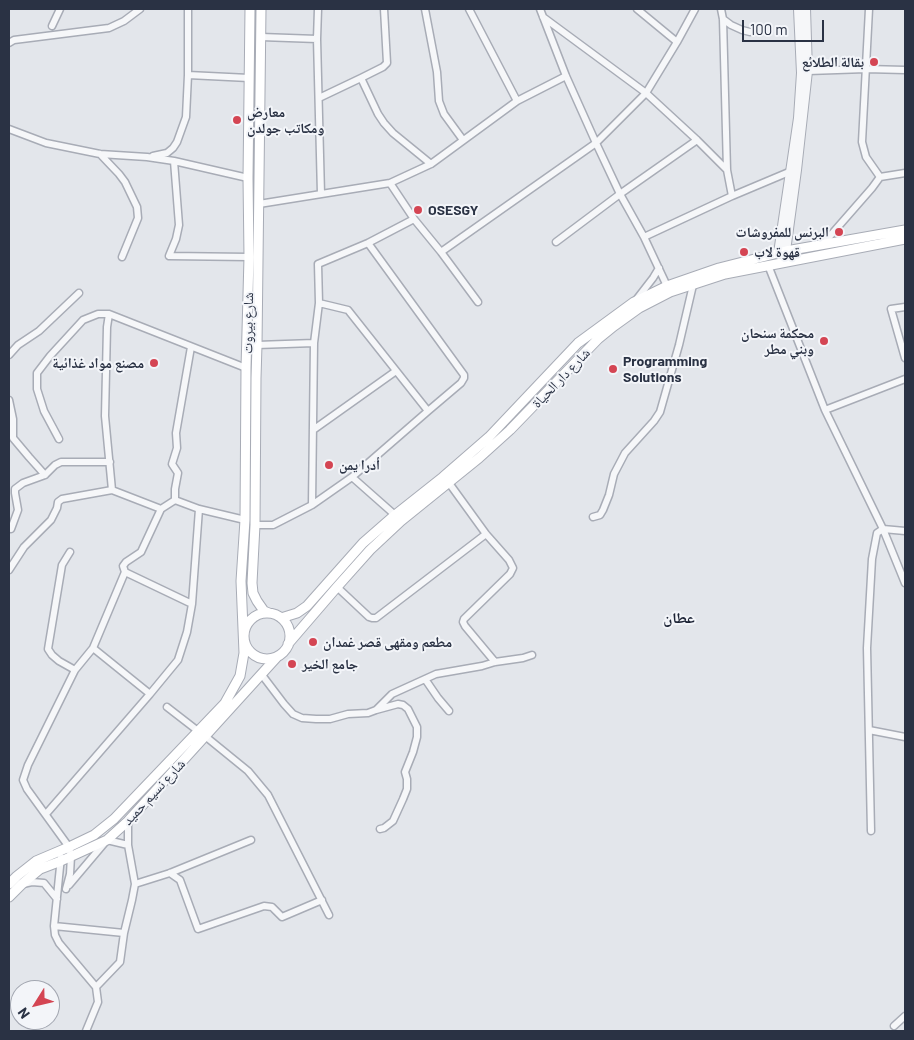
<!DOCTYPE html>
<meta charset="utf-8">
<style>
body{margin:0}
#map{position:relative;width:914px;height:1040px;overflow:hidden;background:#e3e6eb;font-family:Barlow,sans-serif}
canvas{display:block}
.frame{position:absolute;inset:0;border:10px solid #2a3244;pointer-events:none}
.north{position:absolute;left:10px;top:980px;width:50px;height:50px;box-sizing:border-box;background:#f3f5f9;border:1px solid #a3a7b1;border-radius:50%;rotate:234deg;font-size:14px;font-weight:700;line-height:20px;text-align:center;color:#2a3244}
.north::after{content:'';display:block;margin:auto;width:18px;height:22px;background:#d44553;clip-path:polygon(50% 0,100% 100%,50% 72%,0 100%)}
.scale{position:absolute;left:742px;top:20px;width:82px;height:22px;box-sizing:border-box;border:2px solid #2a3244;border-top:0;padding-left:6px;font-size:15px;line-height:18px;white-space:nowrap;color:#2a3244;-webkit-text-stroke:4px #f3f5f9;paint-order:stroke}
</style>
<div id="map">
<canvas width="914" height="1040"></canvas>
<div class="frame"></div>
<div class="north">N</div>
<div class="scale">100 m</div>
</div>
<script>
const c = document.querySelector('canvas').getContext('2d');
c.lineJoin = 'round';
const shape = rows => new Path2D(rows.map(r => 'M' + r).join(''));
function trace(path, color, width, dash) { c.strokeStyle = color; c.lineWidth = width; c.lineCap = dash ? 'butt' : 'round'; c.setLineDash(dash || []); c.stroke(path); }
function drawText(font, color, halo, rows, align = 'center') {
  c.font = font + ' Barlow,"Noto Naskh Arabic",sans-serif'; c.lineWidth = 4; c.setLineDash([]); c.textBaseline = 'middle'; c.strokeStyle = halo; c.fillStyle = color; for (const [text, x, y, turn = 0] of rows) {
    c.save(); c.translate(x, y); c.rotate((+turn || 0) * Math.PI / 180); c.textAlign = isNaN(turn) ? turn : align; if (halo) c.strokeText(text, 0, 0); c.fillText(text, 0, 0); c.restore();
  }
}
const minor = shape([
 [318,9,317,39,321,194],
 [425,9,437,72,439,101,444,114,463,140],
 [469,9,517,101],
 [540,9,566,76,596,143,620,194,644,237,667,286],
 [721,9,723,19,727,170,732,196],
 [869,9,862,142,866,157,880,177],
 [543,17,646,93,677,42,637,9],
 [723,19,731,25,742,30,750,32],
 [52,26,60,9],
 [261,37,317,39],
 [677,42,695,9],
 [9,43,14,40,109,28,124,21,140,9],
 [808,71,866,69,905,70],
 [188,75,249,78],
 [361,78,378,114,384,123,393,133,431,164],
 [319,98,361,78,383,67,387,63,384,9],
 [9,129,46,143,100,154,147,157,174,161,248,178],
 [100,154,119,174,125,182,137,207,138,218,122,257],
 [153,156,167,153,173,148,177,142,186,117,188,75,188,9],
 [174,161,179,225,176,239,169,256,249,257],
 [390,183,414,219,441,252,478,302],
 [259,204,390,183,431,164,517,101,566,76],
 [644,237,732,196,789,172],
 [556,242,620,194,697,140],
 [368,243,464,375,464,378,461,383,428,411],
 [823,244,872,188,880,177,905,173],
 [441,252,596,143,646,93,697,140,727,170],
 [768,265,825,410,883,529,905,583],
 [636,300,653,278,659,268],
 [905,307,891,309,905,358],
 [109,314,107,327,105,416,112,490],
 [257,345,314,343],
 [9,355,18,345,39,331,79,293],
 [9,400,13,419,13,438,29,457,45,475,55,465,61,462,110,462],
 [825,410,905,379],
 [313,430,396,371],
 [59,439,44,411,37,389,37,373,50,356,83,320,98,314,109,314,246,368],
 [352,477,395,515],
 [449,483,486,534,509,560,513,568,510,574,464,619,463,622,465,626,495,662],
 [175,500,199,509,245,520],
 [312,505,314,343,319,303,318,264,368,243,414,219],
 [593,517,600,515,603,510,609,495,614,474,625,453,654,421,660,412,679,345,693,285],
 [255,525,273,525,312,505,352,477,428,411,348,310,319,303],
 [11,529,18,510,15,493,15,489,23,483,45,475],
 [70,552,62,565,48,649,52,655,59,661,75,670],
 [9,570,24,547,51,520,57,508,58,502,62,499,112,490,161,509],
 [125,572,192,604],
 [337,587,369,617,372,618,376,618,486,534],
 [93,648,150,694],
 [262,675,284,704,293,714,302,718,316,719,330,719,348,714,368,713,376,710,392,694,436,674,482,666,495,662,523,658,532,655],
 [425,679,438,698,449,711],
 [167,707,198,731],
 [376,710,398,704,403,705,408,709,417,727,417,737,413,752,405,772,407,779,407,789,403,799,393,821,384,828,380,829],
 [869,730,905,737],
 [205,736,248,771,268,795,329,915],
 [46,814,150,694,178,660,187,632,192,604,199,509],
 [871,831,867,648,872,559,877,533,883,529,905,531],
 [61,857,54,926,55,935,59,943,96,987,98,1002,86,1031],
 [170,873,180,880,198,929,264,906,272,907,282,917,322,900],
 [23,884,32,882,44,883,57,899],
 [135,884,170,873,251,840],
 [69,885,107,840,128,845],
 [66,889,70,874,71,856,69,847,27,789,23,780,28,765,75,670,93,648,125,572,123,566,126,562,141,552,161,509,175,500,175,489,178,473,172,464,177,448,176,433,191,347],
 [54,926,124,933],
 [96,987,120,962,124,933,132,900,135,884,128,845,128,821],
 [894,1026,905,1016]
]);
const tertiary = shape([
 [786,251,797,170,808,71,806,9],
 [778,253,798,118,801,73,798,9]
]);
const secondary = shape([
 [261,9,257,345,256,378,255,525,252,583,253,593,257,601,264,611,269,613],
 '244 636a23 23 0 1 1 46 0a23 23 0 1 1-46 0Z',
 [281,618,297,613,307,606,363,543,395,515,443,477,489,437,578,343,634,302,667,286,719,268,786,251,905,230],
 [288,644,337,587,370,550,401,521,479,458,510,430,598,339,614,326,639,308,670,292,725,274,905,239],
 [9,884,17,876,36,861,69,847,94,835,114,819,225,703,240,676,244,653,241,581,245,520,246,368,249,257,248,178,250,9],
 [9,897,22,884,40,869,61,861,107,840,128,821,277,657]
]);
trace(minor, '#a8acb6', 9);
trace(tertiary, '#a8acb6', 10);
trace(secondary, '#a8acb6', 11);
trace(minor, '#f6f7f9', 6);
trace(tertiary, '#f6f7f9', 8);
trace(secondary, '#fff', 9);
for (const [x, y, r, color] of [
 [874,62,5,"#d44553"],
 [237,120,5,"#d44553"],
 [418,210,5,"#d44553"],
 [839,232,5,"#d44553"],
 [744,252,5,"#d44553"],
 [824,341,5,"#d44553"],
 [154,363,5,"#d44553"],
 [613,369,5,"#d44553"],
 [329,465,5,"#d44553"],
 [313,642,5,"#d44553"],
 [292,664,5,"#d44553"]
]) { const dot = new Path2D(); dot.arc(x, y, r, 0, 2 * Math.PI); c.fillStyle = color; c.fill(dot); trace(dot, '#f3f5f9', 2); }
drawText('bold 14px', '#2a3244', '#f3f5f9', [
 ["بقالة الطلائع",864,62,"right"],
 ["معارض",247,112],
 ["ومكاتب جولدن",247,128],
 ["OSESGY",428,210],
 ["البرنس للمفروشات",829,232,"right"],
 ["قهوة لاب",754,252],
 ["محكمة سنحان",814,333,"right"],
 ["وبني مطر",814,349,"right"],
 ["Programming",623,361],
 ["Solutions",623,377],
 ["مصنع مواد غذائية",144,363,"right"],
 ["أدرا يمن",339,465],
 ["مطعم ومقهى قصر غمدان",323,642],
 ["جامع الخير",302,664]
], 'left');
drawText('14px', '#2a3244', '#f3f5f9', [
 ["شارع بيروت",248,323,-89],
 ["شارع دار الحياة",561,378,-46],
 ["شارع نسيم حميد",154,792,-47]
]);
drawText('bold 15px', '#1c2335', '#f3f5f9', [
 ["عطان",679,618]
]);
</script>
